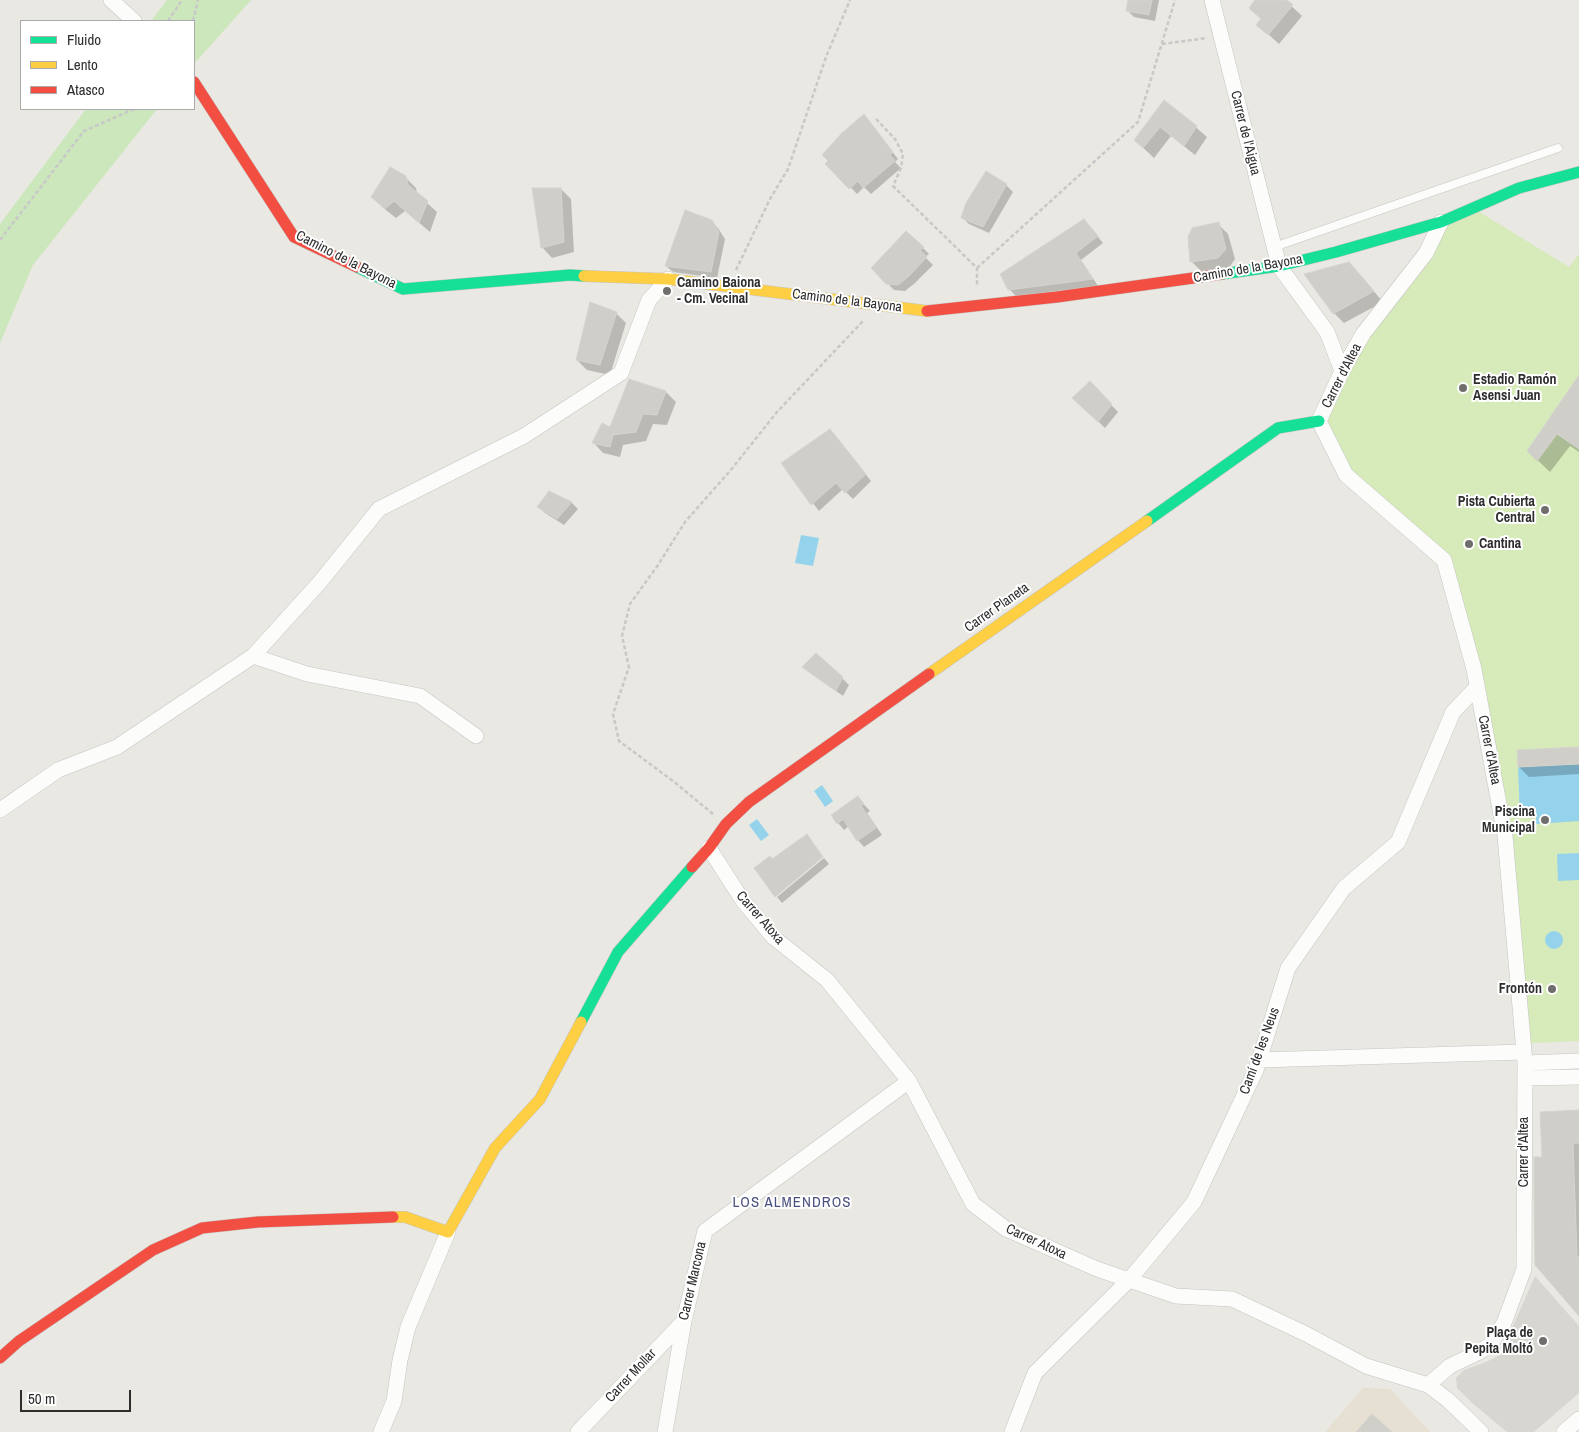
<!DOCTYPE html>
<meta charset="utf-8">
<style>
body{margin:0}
#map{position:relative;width:1579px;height:1432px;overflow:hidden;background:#eae8e2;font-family:"Archivo Narrow",sans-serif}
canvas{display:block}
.legend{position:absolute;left:20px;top:20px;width:175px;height:90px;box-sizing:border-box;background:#fff;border:1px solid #ababab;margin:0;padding:6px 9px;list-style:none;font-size:15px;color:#2d2d2d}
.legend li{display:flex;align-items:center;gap:10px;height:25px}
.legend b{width:25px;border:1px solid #ababab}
.scale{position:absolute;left:20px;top:1390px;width:111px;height:22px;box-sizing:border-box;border:2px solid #2d2d2d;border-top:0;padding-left:6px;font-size:15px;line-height:18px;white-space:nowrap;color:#2d2d2d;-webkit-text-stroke:4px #fff;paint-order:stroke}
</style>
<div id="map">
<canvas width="1579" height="1432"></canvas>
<ul class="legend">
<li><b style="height:6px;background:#16e098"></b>Fluido</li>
<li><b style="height:6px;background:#ffcf43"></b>Lento</li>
<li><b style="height:6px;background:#f24e42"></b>Atasco</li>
</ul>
<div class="scale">50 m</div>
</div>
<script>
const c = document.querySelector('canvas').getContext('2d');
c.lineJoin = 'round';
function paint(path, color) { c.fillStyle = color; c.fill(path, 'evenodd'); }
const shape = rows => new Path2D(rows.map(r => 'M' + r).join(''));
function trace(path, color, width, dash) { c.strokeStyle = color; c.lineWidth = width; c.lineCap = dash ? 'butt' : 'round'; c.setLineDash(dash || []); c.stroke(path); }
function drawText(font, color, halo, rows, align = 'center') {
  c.font = font + ' "Archivo Narrow",sans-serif'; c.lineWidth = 4; c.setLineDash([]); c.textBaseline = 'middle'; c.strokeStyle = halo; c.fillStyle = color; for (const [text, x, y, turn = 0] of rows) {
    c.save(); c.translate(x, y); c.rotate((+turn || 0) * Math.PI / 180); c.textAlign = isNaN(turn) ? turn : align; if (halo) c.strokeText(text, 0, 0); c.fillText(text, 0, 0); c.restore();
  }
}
paint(shape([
 [1363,1388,1390,1389,1430,1432,1325,1432]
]), '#e5e0d1');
paint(shape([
 [167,0,251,0,194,64,194,21,151,21],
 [86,109,157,109,33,265,0,343,0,224]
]), '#cbe7bb');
paint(shape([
 [1473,208,1569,267,1579,254,1579,1041,1534,1043,1530,1045,1505,836,1444,560,1346,475,1319,421,1342,371,1441,222]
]), '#d6ebb9');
paint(shape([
 [1535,1276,1579,1326,1579,1393,1534,1432,1507,1432,1471,1402,1457,1388,1456,1378,1464,1370,1486,1362,1500,1355]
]), '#d8d6d1');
paint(shape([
 [801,535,819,538,813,566,795,563],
 [1579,764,1579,821,1536,824,1536,816,1520,817,1518,767],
 [822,785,833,801,825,807,814,791],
 [757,819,769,835,761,841,749,825],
 [1579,853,1579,880,1558,881,1557,854],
 '1545 940a9 9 0 1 1 18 0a9 9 0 1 1-18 0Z'
]), '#95d3ed');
paint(shape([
 [1129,0,1159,0,1155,21,1134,17,1127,10],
 [1257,0,1285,0,1302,16,1279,44,1257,24,1262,19],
 [1165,101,1207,137,1195,155,1171,136,1154,158,1135,140],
 [870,123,898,159,895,162,901,168,871,194,864,187,857,194,827,163],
 [987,173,1006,185,1013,192,989,233,969,224,963,218],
 [405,177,416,188,417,194,437,212,430,232,405,211,396,218,382,207],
 [561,189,571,199,574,252,552,258,542,247],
 [711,221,718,228,725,239,717,278,673,272,666,266],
 [1218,224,1228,234,1235,259,1229,268,1202,272,1192,262,1189,237],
 [1090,227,1103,243,1081,260,1098,286,1016,296,1009,289],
 [923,248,929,254,925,257,933,265,915,283,905,291,894,290,873,268],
 [1359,274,1383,302,1344,323,1334,313],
 [616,313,626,323,610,375,587,370,577,360],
 [1579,377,1579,452,1570,446,1550,472,1528,451],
 [1090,383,1118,412,1105,428,1074,398],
 [666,392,676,402,667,425,653,424,646,441,623,445,620,457,603,453,593,442],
 [836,437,871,481,853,499,843,489,819,511,782,463],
 [549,493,572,503,578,509,564,525,545,513,539,507],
 [803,667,842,678,849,685,843,696,810,673],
 [1579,749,1579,774,1529,777,1519,767],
 [858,798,870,811,867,813,882,835,864,847,858,840,849,826,844,830,838,823],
 [824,858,829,864,782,903,777,897],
 [1579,1111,1579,1314,1544,1158]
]), '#0003');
const building = shape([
 [1128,0,1152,0,1149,15,1126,11,1128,0],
 [1255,0,1287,0,1293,5,1268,35,1256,25,1261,19,1249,8,1255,0],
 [1164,100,1197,126,1184,146,1160,127,1143,148,1134,140,1164,100],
 [864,114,893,152,890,155,895,161,863,188,858,181,849,189,825,164,828,161,822,155,841,134,864,114],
 [390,167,406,176,408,185,428,201,419,223,394,201,385,209,371,197,390,167],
 [986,171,1007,184,983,227,961,218,966,203,986,171],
 [532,188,561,188,564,242,541,248,532,188],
 [685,210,712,220,719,232,711,272,665,266,685,210],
 [1084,219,1098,236,1076,253,1093,279,1008,290,1000,274,1084,219],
 [1219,222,1226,249,1218,258,1190,262,1188,237,1192,228,1219,222],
 [906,231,924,247,920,250,927,257,908,277,898,285,886,284,871,268,906,231],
 [1349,262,1374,291,1333,314,1304,274,1349,262],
 [590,302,617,312,600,365,576,360,590,302],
 [1579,375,1579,449,1557,434,1537,461,1527,451,1579,375],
 [629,379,666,391,657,415,643,414,636,432,613,435,610,447,592,443,602,423,610,427,629,379],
 [1090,381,1112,404,1098,422,1072,398,1090,381],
 [830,429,866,474,845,493,836,483,811,505,781,463,830,429],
 [549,491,572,502,557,519,537,507,549,491],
 [816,653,843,677,836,691,802,667,816,653],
 [1579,747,1579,764,1518,767,1517,750,1579,747],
 [858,796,864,804,861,806,876,828,857,841,843,819,837,824,831,815,858,796],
 [807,834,823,857,775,897,754,868,770,856,772,859,807,834],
 [1579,1110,1579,1143,1573,1143,1577,1256,1579,1258,1579,1316,1535,1265,1534,1193,1534,1157,1542,1157,1540,1112,1579,1110],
 [1372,1414,1392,1432,1356,1432,1372,1414]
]);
paint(building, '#cfcec9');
trace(building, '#d5d3ce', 1);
const lane = shape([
 [1274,247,1558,148]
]);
const street = shape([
 [111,0,134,21],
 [1212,0,1279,266,1327,332,1342,371],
 [253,656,307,674,420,696,476,736],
 [0,810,58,770,117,747,253,656,320,582,379,509,524,436,621,373,649,300,668,279],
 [709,848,743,901,773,937,827,980,909,1081,973,1204,1006,1229,1097,1269,1176,1296,1232,1299,1306,1334,1366,1366,1428,1385,1448,1400,1481,1432],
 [1259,1060,1524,1052],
 [1525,1063,1579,1061],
 [1525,1078,1579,1077],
 [1428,1385,1450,1366,1477,1353,1490,1345,1504,1323,1524,1269,1525,1063,1505,836,1474,669,1444,560,1346,475,1319,421,1342,371,1363,334,1426,253,1441,222],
 [381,1432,394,1401,400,1360,408,1327,448,1232],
 [578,1432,684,1321],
 [665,1432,684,1321,705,1231,909,1081],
 [1012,1432,1035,1373,1129,1280,1194,1202,1256,1070,1288,968,1344,888,1398,842,1453,712,1477,687],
 [1564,1432,1579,1419]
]);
const fast = shape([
 [357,267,403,289,570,275,584,276],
 [1222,274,1279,266,1336,252,1441,222,1519,188,1579,172],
 [1147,521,1278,428,1319,421],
 [581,1022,618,952,692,867]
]);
const slow = shape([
 [584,276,668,279,927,311],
 [929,674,1147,521],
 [393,1217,405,1217,448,1232,495,1148,540,1099,581,1022]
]);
const jam = shape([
 [194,82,294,237,357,267],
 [927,311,1057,297,1222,274],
 [692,867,709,848,726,824,749,802,929,674],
 [0,1358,19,1341,153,1250,202,1228,258,1222,393,1217]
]);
trace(lane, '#c4c4c3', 9);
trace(street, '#c4c4c3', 16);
trace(fast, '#c4c4c3', 12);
trace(slow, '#c4c4c3', 12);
trace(jam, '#c4c4c3', 12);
trace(shape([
 [168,21,182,0],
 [193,21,198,0],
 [1162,44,1207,38],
 [876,119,895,139,903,154,901,168,893,186,977,268,977,287],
 [0,240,84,131,134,109],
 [977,268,1138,122,1175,0],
 [736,270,770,199,788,169,826,57,850,0],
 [713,814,673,781,619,741,613,714,629,667,622,636,630,604,658,565,685,522,730,471,777,412,864,320]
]), '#c8c8c8', 2.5, [4, 2.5]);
trace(lane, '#fcfcfb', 8);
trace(street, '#fcfcfb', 15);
trace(fast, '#16e098', 11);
trace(slow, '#ffcf43', 11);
trace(jam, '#f24e42', 11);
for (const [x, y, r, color] of [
 [667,291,5,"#6f6e6c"],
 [1463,388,5,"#6f6e6c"],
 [1545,510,5,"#6f6e6c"],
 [1469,544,5,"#6f6e6c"],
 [1545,820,5,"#6f6e6c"],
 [1552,989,5,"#6f6e6c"],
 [1543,1341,5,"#6f6e6c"]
]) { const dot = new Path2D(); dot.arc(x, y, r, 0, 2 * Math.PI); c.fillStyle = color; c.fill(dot); trace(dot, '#fff', 2); }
drawText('14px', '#2d2d2d', '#fff', [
 ["Carrer de l'Aigua",1245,133,76],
 ["Camino de la Bayona",346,260,27],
 ["Camino de la Bayona",1248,269,-10],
 ["Camino de la Bayona",847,301,7],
 ["Carrer d'Altea",1342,376,-63],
 ["Carrer Planeta",997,608,-35],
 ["Carrer d'Altea",1489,750,79],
 ["Carrer Atoxa",760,918,49],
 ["Camí de les Neus",1260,1051,-70],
 ["Carrer d'Altea",1524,1152,-90],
 ["Carrer Atoxa",1036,1242,25],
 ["Carrer Marcona",693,1281,-77],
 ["Carrer Mollar",631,1376,-47]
]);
drawText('bold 14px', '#2d2d2d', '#fff', [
 ["Camino Baiona",677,283,"left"],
 ["- Cm. Vecinal",677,299,"left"],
 ["Estadio Ramón",1473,380,"left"],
 ["Asensi Juan",1473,396,"left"],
 ["Pista Cubierta",1535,502],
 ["Central",1535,518],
 ["Cantina",1479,544,"left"],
 ["Piscina",1535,812],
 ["Municipal",1535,828],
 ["Frontón",1542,989],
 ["Plaça de",1533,1333],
 ["Pepita Moltó",1533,1349]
], 'right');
c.letterSpacing = '1px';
drawText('15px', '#4b5280', '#fff', [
 ["LOS ALMENDROS",792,1203]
]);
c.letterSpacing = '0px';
</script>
